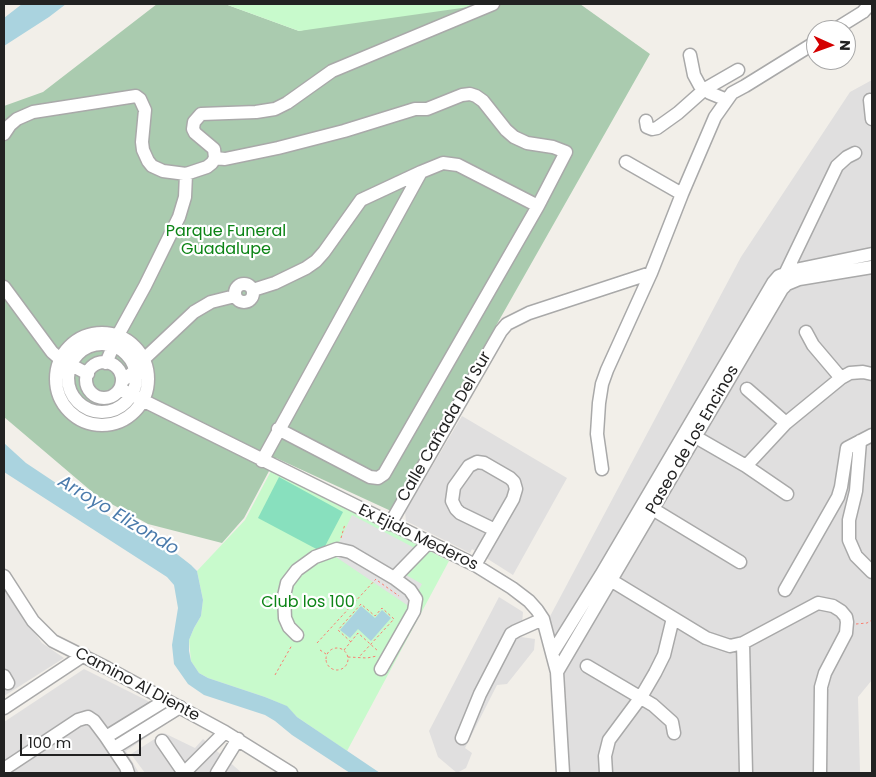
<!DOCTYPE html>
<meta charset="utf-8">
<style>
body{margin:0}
#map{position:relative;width:876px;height:777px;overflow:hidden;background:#f2efe9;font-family:Poppins,sans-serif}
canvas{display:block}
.frame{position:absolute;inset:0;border:5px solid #222;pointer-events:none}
.north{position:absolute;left:806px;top:20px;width:50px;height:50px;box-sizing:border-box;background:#fff;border:1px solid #a7a7a7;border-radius:50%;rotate:92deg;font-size:14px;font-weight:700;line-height:20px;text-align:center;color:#222}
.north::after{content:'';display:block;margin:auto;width:18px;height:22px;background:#d40000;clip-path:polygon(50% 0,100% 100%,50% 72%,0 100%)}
.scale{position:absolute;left:20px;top:734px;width:121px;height:22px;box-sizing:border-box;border:2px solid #222;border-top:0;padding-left:6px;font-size:15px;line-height:18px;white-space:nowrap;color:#222;-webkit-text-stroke:4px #fff;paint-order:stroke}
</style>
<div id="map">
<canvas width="876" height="777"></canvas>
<div class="frame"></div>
<div class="north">N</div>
<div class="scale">100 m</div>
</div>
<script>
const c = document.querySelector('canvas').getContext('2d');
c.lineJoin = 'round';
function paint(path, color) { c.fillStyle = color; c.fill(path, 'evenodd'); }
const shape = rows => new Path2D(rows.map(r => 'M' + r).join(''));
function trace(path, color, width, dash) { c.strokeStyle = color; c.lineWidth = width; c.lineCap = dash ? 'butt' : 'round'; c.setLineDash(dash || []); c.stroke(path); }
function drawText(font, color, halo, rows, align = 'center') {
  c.font = font + ' Poppins,sans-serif'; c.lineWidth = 4.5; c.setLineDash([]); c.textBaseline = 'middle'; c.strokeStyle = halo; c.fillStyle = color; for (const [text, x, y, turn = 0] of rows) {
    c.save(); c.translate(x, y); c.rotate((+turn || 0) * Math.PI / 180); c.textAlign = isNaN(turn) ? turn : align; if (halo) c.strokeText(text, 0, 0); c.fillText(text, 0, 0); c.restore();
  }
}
paint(shape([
 [872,80,872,680,858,697,860,772,872,773,565,773,547,622,741,257,850,92],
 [462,416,567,478,513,575,472,549,470,553,406,521,405,512],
 [4,590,42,643,64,658,4,696],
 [499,597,523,612,521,637,535,639,534,650,507,684,497,685,465,748,472,753,466,768,457,773,438,757,429,731],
 [84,669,148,701,166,724,126,751,139,773,4,773,4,722],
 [164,733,195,748,203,739,242,773,145,773,131,754]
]), '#e0dfdf');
paint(shape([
 [157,4,225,4,299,31,423,4,580,4,650,54,391,511,276,458,244,518,222,543,148,524,97,496,4,417,4,106,43,92]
]), '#aacbaf');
paint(shape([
 [225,4,490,4,299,31],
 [272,469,449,561,347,751,297,717,286,706,265,697,208,678,199,673,191,661,189,640,194,628,201,616,203,600,197,571,245,520]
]), '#c8facc');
paint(shape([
 [279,477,343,512,322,552,258,518]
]), '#88e0be');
paint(shape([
 [352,515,426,554,406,575,422,584,410,607,333,555]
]), '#e2e2e2');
paint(shape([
 [22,4,66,4,49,17,4,46,4,18],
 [4,443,26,463,95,509,173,551,191,565,197,571,203,600,201,616,194,628,189,640,189,651,191,661,199,673,208,678,265,697,287,706,297,717,380,773,350,773,292,735,275,721,265,715,204,695,188,684,174,664,172,645,178,608,174,585,167,577,4,472],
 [361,606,375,618,382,610,391,618,371,641,358,629,350,638,340,630]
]), '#aad3df');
const minor = shape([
 [834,30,863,12,870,4],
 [690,55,694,75,700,86,710,93,727,100],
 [870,100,872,119],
 [646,121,647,127,652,129,657,128,678,113,705,89,738,70],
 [4,134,10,125,17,119,33,112,136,96,140,99,145,110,142,142,143,150,148,161,152,166,163,171,186,174,207,167,212,163,215,158,214,149,195,133,193,129,194,122,201,114,256,112,275,109,287,103,332,71,493,4],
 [215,158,225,159,278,148,344,131,415,109,427,109,462,95,470,94,476,96,483,101,506,130,514,137,527,143,553,147,566,152,538,206,384,474,378,478,370,477,278,429],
 [626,162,682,194],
 [786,277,786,272,837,166,847,157,855,153],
 '235 293a9 9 0 1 1 18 0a9 9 0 1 1-18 0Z',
 [4,287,52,352,60,359,88,374],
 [253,290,275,283,306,268,316,261,324,252,361,200,421,172],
 [806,332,813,345,841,378],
 '56 379a46 46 0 1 1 92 0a46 46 0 1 1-92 0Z',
 '68 378a34 34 0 1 1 68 0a34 34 0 1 1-68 0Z',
 '86 380a18 18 0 1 1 36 0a18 18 0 1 1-36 0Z',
 [106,363,118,335,145,286,179,217,185,197,186,174],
 [122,381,136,370,144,359,194,312,211,302,235,296],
 [120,389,475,565,512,588,529,601,537,610,543,619,557,672,563,773],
 [747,389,786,423],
 [687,432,746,466,787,494],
 [860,441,856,491,849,520,849,540,856,556,872,572],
 [262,461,421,172,443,163,458,165,538,206],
 [746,466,786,423,841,378,850,373,863,372,872,374],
 [602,469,597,434,599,403,602,384,607,370,651,273,682,194,715,117,732,93,745,86,816,42],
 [646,505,740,562],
 [390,524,501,331,507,324,529,313,651,273],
 [475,565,513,499,516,489,514,482,510,478,484,463,477,462,469,466,454,487,452,501,456,509,460,513,495,530],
 [4,576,33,621,53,641,107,668,225,732,291,773],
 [604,576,706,638,730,646,743,643,818,603,833,606,841,611,846,617,847,622,846,633,825,673,821,687,820,773],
 [394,578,429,542],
 [785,590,838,497,841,487,847,448,872,435],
 [297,635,289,627,285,618,284,596,287,583,297,570,315,557,337,549,350,552,394,578,410,590,416,599,414,611,381,669],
 [743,643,746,773],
 [553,652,601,575,773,283,779,276,795,270,872,254],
 [587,666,653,705,672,722,674,733],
 [557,672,782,289,787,284,799,279,872,267],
 [4,676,8,683],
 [4,708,84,655],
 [106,737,166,700],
 [462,738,480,694,511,634,516,631,543,619],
 [162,741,184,773,225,732],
 [114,748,180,707],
 [4,769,78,720,88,717,94,721,106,737,126,767,128,773],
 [217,773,238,739],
 [606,773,605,756,609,740,641,697,655,673,664,655,673,618]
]);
trace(minor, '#a9a9a9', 15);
trace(shape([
 [341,538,345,524],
 [378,581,399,596],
 [856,624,867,623,872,620],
 [351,642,338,630,361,604,375,616,382,608,394,619,359,657],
 [317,643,376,579],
 '326 659a11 11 0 1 1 22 0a11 11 0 1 1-22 0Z',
 [320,650,326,654],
 [344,650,358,633,378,651],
 [348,657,367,658,377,656],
 [275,675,292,645]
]), '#fa8072', 1, [2.5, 2.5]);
trace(minor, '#fff', 12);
drawText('16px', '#0c8416', '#fff', [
 ["Parque Funeral",226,232],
 ["Guadalupe",226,250],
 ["Club los 100",308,603]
]);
drawText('16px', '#222', '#fff', [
 ["Calle Cañada Del Sur",445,427,-60],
 ["Paseo de Los Encinos",693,440,-60],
 ["Ex Ejido Mederos",418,538,26],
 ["Camino Al Diente",137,685,28]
]);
drawText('italic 18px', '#4a7aab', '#fff', [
 ["Arroyo Elizondo",118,516,31]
]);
</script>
